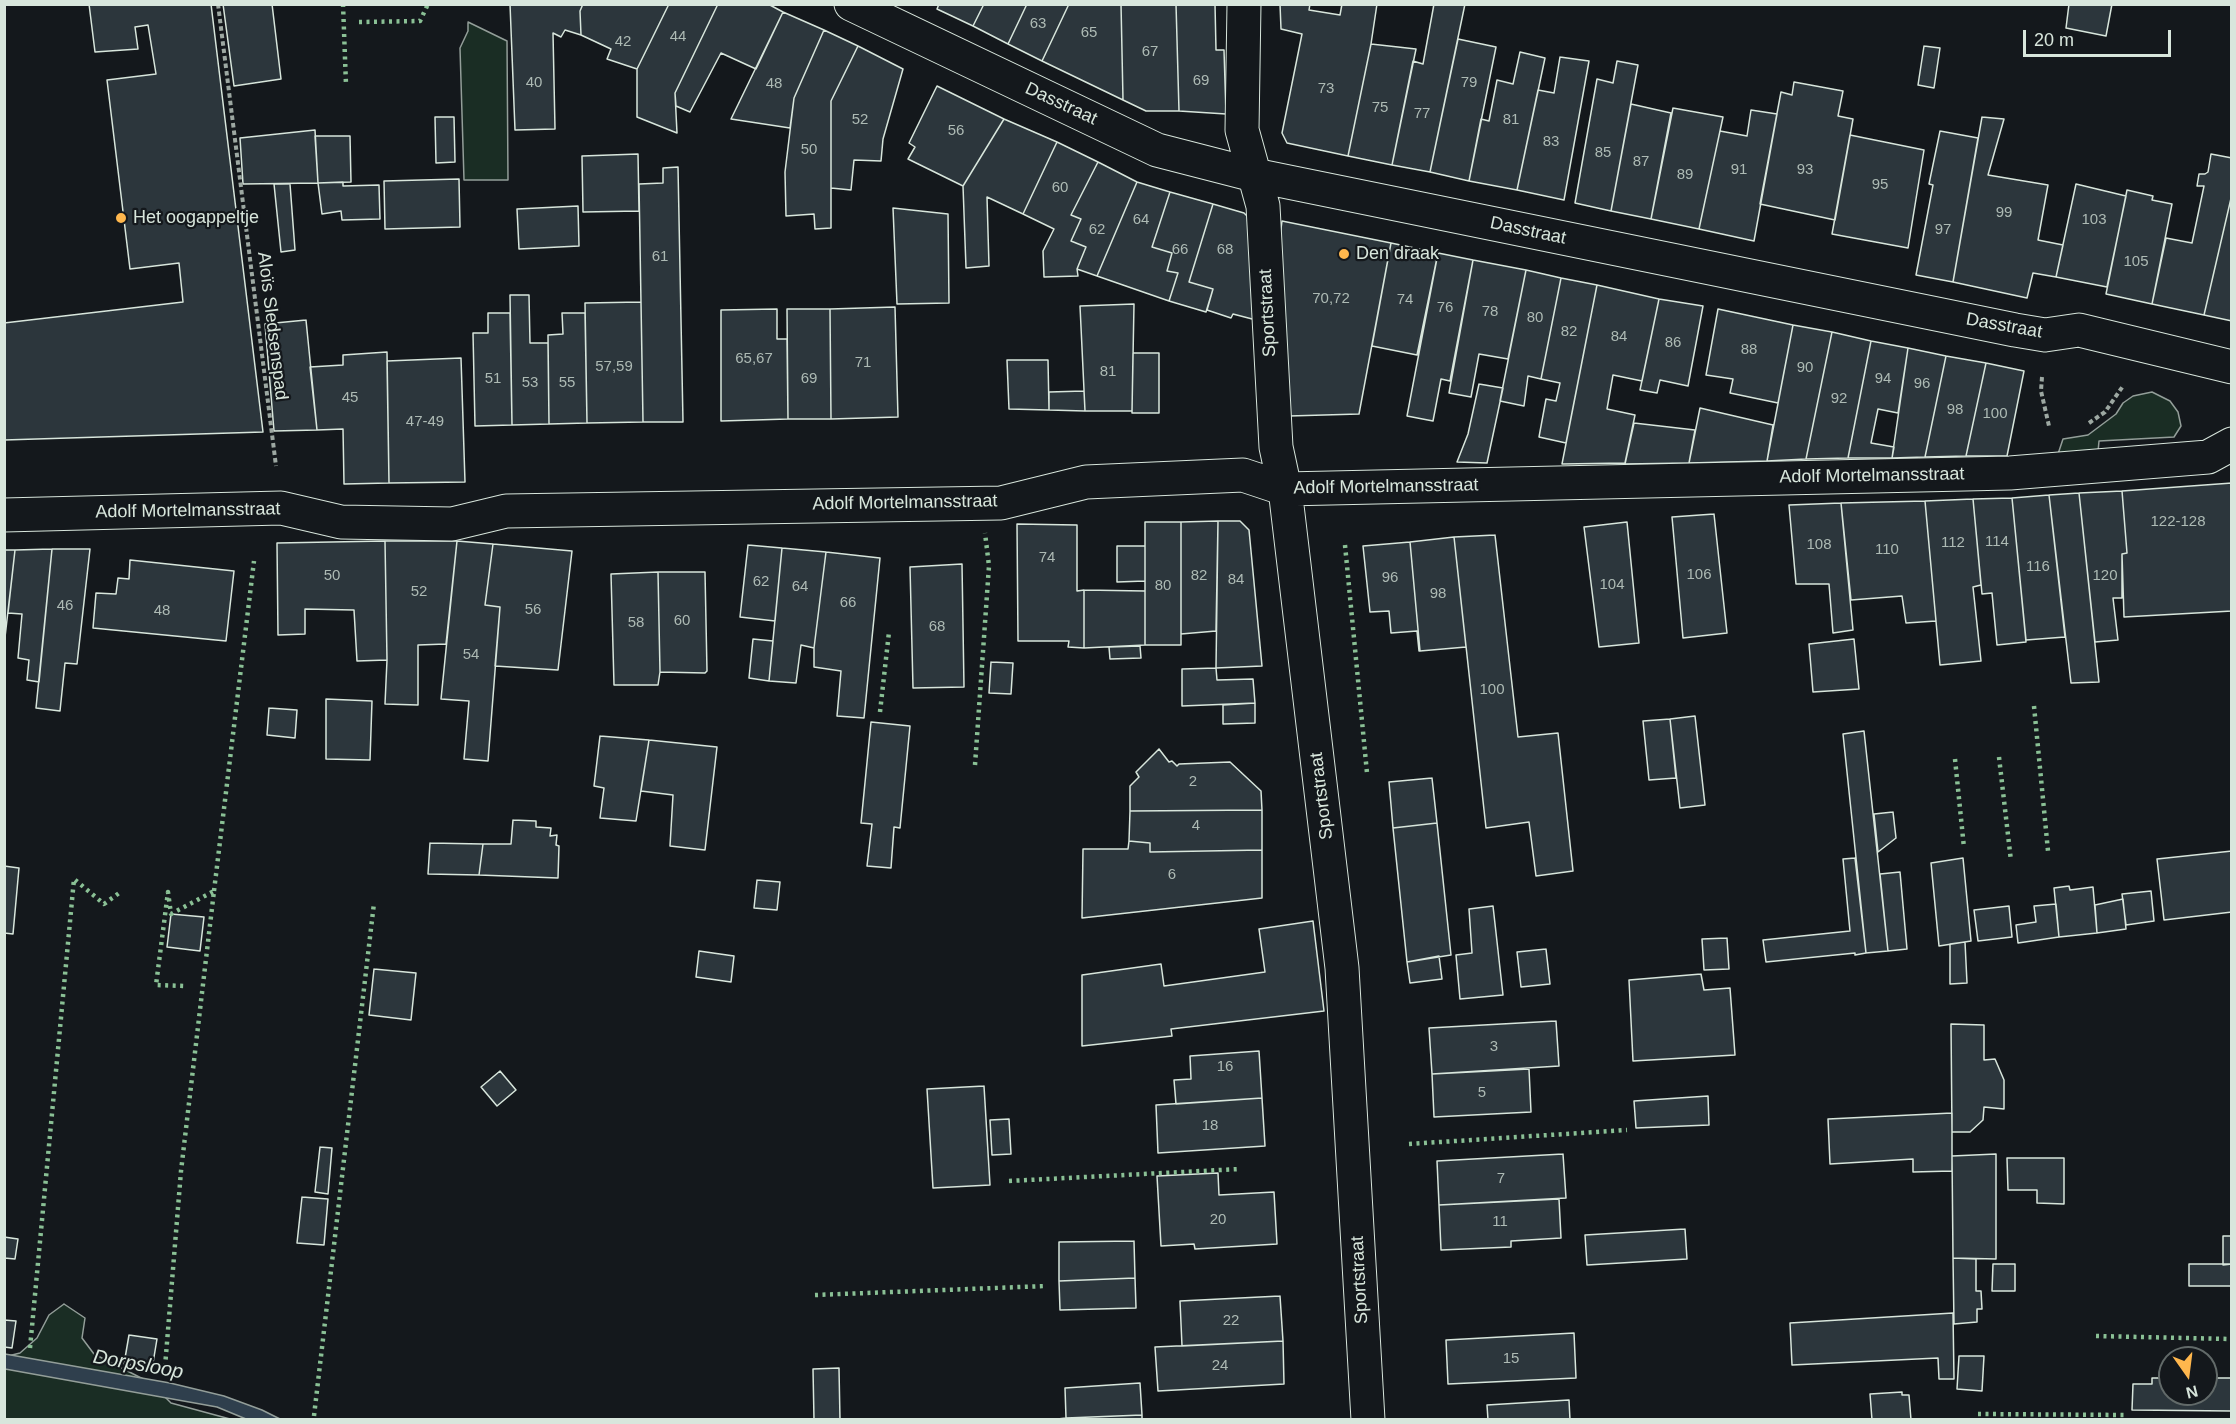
<!DOCTYPE html>
<meta charset="utf-8">
<style>
body{margin:0}
#map{position:relative;width:2236px;height:1424px;overflow:hidden;background:#14181c;font-family:Arial,sans-serif}
canvas{display:block}
.frame{position:absolute;inset:0;border:6px solid #d8e6dc;pointer-events:none}
.north{position:absolute;left:2158px;top:1346px;width:60px;height:60px;box-sizing:border-box;background:#14181c;border:2px solid #626a69;border-radius:50%;rotate:166deg;font-size:16px;font-weight:700;line-height:24px;text-align:center;color:#d8e6dc}
.north::after{content:'';display:block;margin:auto;width:21px;height:27px;background:#ffb74d;clip-path:polygon(50% 0,100% 100%,50% 72%,0 100%)}
.scale{position:absolute;left:2023px;top:30px;width:148px;height:27px;box-sizing:border-box;border:3px solid #d8e6dc;border-top:0;padding-left:8px;font-size:18px;line-height:21px;white-space:nowrap;color:#d8e6dc;-webkit-text-stroke:4px #14181c;paint-order:stroke}
</style>
<div id="map">
<canvas width="2236" height="1424"></canvas>
<div class="frame"></div>
<div class="north">N</div>
<div class="scale">20 m</div>
</div>
<script>
const c = document.querySelector('canvas').getContext('2d');
c.lineJoin = 'round';
function paint(path, color) { c.fillStyle = color; c.fill(path, 'evenodd'); }
const shape = rows => new Path2D(rows.map(r => 'M' + r).join(''));
function trace(path, color, width, dash) { c.strokeStyle = color; c.lineWidth = width; c.lineCap = dash ? 'butt' : 'round'; c.setLineDash(dash || []); c.stroke(path); }
function drawText(font, color, halo, rows, align = 'center') {
  c.font = font + ' Arial,sans-serif'; c.lineWidth = 4.5; c.setLineDash([]); c.textBaseline = 'middle'; c.strokeStyle = halo; c.fillStyle = color; for (const [text, x, y, turn = 0] of rows) {
    c.save(); c.translate(x, y); c.rotate((+turn || 0) * Math.PI / 180); c.textAlign = isNaN(turn) ? turn : align; if (halo) c.strokeText(text, 0, 0); c.fillText(text, 0, 0); c.restore();
  }
}
const green = shape([
 [468,22,507,41,508,180,464,180,460,48,468,31,468,22],
 [2152,392,2170,401,2178,412,2181,426,2174,437,2099,441,2098,452,2058,454,2063,439,2088,435,2116,414,2123,403,2133,396,2152,392],
 [64,1304,85,1318,82,1338,94,1354,151,1383,171,1403,230,1419,5,1419,4,1357,20,1353,37,1338,49,1315,64,1304]
]);
paint(green, '#1a2d24');
trace(green, '#939e99', 1.5);
const water = shape([
 [5,1354,170,1383,224,1396,262,1410,280,1419,246,1419,217,1407,5,1369,5,1354]
]);
paint(water, '#2f3f4d');
trace(water, '#939e99', 1.5);
const building = shape([
 [89,4,211,4,263,432,4,440,4,323,183,302,179,263,130,269,107,80,156,74,148,25,135,27,138,49,95,52,89,4],
 [223,4,272,4,281,79,234,86,223,4],
 [510,4,583,4,580,11,581,35,565,30,561,37,553,33,555,129,515,130,510,4],
 [583,4,669,4,637,69,607,59,611,49,581,35,580,11,583,4],
 [669,4,718,4,675,93,677,133,637,117,637,69,669,4],
 [718,4,768,4,783,12,756,69,721,53,690,112,676,106,675,93,718,4],
 [939,4,984,4,973,26,937,9,939,4],
 [984,4,1027,4,1008,44,973,26,984,4],
 [1027,4,1069,4,1042,61,1008,44,1027,4],
 [1069,4,1121,4,1123,100,1042,61,1069,4],
 [1121,4,1176,4,1179,111,1146,111,1123,100,1121,4],
 [1176,4,1215,4,1216,50,1224,50,1226,114,1179,111,1176,4],
 [1280,4,1310,4,1309,10,1340,15,1342,4,1377,4,1371,44,1348,156,1287,143,1282,133,1302,34,1281,29,1280,4],
 [1434,4,1465,4,1430,172,1392,165,1413,61,1423,64,1434,4],
 [2069,4,2112,4,2106,36,2066,28,2069,4],
 [783,12,824,30,794,98,790,128,731,119,783,12],
 [824,30,858,46,831,101,831,228,815,229,814,214,786,216,785,172,794,98,824,30],
 [1458,39,1496,47,1469,181,1430,172,1458,39],
 [1371,44,1416,49,1392,165,1348,156,1371,44],
 [858,46,903,69,883,139,881,161,854,160,851,190,831,188,831,101,858,46],
 [1924,46,1940,48,1934,88,1918,85,1924,46],
 [1520,52,1545,58,1517,190,1469,181,1481,119,1489,121,1497,80,1513,84,1520,52],
 [1560,57,1589,61,1564,200,1517,190,1538,90,1554,93,1560,57],
 [1617,61,1638,65,1611,211,1575,203,1597,79,1613,83,1617,61],
 [1794,82,1843,91,1838,116,1853,119,1835,220,1760,204,1781,92,1792,95,1794,82],
 [937,86,1004,119,963,186,908,159,915,147,909,143,937,86],
 [1631,104,1671,113,1651,219,1611,211,1631,104],
 [1673,108,1723,117,1699,229,1651,219,1673,108],
 [1751,110,1777,114,1754,241,1699,229,1720,131,1747,136,1751,110],
 [435,117,454,117,455,162,436,163,435,117],
 [1982,117,2004,119,1988,175,2048,185,2038,240,2063,245,2056,277,2033,273,2027,298,1953,282,1982,117],
 [1004,119,1057,142,1023,214,987,197,989,266,966,268,963,186,1004,119],
 [315,130,318,183,243,184,240,138,315,130],
 [1940,131,1978,138,1953,282,1916,275,1933,185,1929,184,1940,131],
 [1850,135,1924,150,1908,248,1832,234,1850,135],
 [315,136,350,136,351,182,318,183,315,136],
 [1057,142,1098,162,1071,215,1081,219,1071,241,1086,247,1077,269,1078,276,1044,277,1043,251,1054,229,1023,214,1057,142],
 [638,154,639,211,583,212,582,156,638,154],
 [2211,154,2232,158,2232,194,2204,315,2152,304,2166,238,2192,243,2204,186,2197,186,2199,174,2205,174,2208,172,2211,154],
 [1098,162,1137,182,1097,276,1077,269,1086,247,1071,241,1081,219,1071,215,1098,162],
 [678,167,683,422,643,422,639,184,663,183,663,168,678,167],
 [459,179,460,227,385,229,384,181,459,179],
 [343,182,343,186,379,185,380,219,342,220,341,211,322,214,318,183,343,182],
 [1137,182,1170,192,1152,247,1172,253,1167,271,1178,273,1169,301,1097,276,1137,182],
 [274,184,290,184,295,250,281,252,274,184],
 [2076,184,2126,196,2107,287,2056,277,2076,184],
 [2127,190,2153,196,2152,200,2172,204,2152,304,2106,294,2127,190],
 [1170,192,1213,204,1189,282,1213,289,1206,312,1169,301,1178,273,1167,271,1172,253,1152,247,1170,192],
 [2232,194,2232,321,2204,315,2232,194],
 [1213,204,1244,213,1249,218,1256,320,1233,314,1231,318,1207,310,1213,289,1189,282,1213,204],
 [578,206,579,246,519,249,517,209,578,206],
 [893,208,948,214,949,303,897,304,893,208],
 [1282,221,1391,243,1359,414,1289,416,1278,252,1282,221],
 [1391,243,1438,253,1417,355,1372,346,1391,243],
 [1438,253,1473,260,1450,381,1441,379,1433,421,1407,416,1438,253],
 [1473,260,1526,270,1508,359,1479,354,1471,397,1449,393,1473,260],
 [1526,270,1561,278,1541,379,1528,376,1524,406,1500,401,1526,270],
 [1561,278,1597,285,1566,443,1539,437,1546,399,1556,401,1560,383,1541,379,1561,278],
 [1597,285,1659,299,1642,381,1613,375,1607,409,1635,415,1625,463,1562,464,1597,285],
 [510,295,529,295,530,343,548,343,549,424,512,425,510,295],
 [1659,299,1703,306,1688,386,1660,380,1657,393,1640,390,1659,299],
 [641,302,643,422,587,423,585,303,641,302],
 [1134,304,1132,411,1085,411,1080,306,1134,304],
 [895,307,898,417,831,419,830,309,895,307],
 [777,309,777,339,787,339,788,419,721,421,721,310,777,309],
 [787,309,830,309,831,419,788,419,787,309],
 [1718,309,1793,325,1778,403,1730,393,1733,379,1706,375,1718,309],
 [488,313,510,313,512,425,475,426,473,333,488,333,488,313],
 [562,313,585,313,587,423,549,424,548,335,563,334,562,313],
 [306,320,317,430,274,431,265,324,306,320],
 [1793,325,1832,332,1806,459,1767,461,1793,325],
 [1832,332,1871,341,1848,458,1806,459,1832,332],
 [1871,341,1908,348,1898,413,1878,409,1871,443,1894,447,1892,458,1848,458,1871,341],
 [1908,348,1946,356,1925,457,1892,458,1908,348],
 [387,352,389,483,344,484,343,429,317,430,310,367,343,365,343,355,387,352],
 [1133,353,1159,353,1159,413,1132,413,1133,353],
 [1946,356,1986,363,1966,456,1925,457,1946,356],
 [461,358,465,482,389,483,387,361,461,358],
 [1007,360,1048,360,1049,410,1009,409,1007,360],
 [1986,363,2024,371,2007,456,1966,456,1986,363],
 [1479,384,1503,388,1487,463,1457,462,1468,434,1479,384],
 [1084,391,1085,411,1049,410,1049,392,1084,391],
 [1700,408,1773,425,1767,461,1689,463,1700,408],
 [1634,423,1695,430,1689,463,1625,464,1634,423],
 [2232,483,2232,611,2124,617,2122,554,2127,553,2122,491,2232,483],
 [2122,491,2127,553,2122,554,2122,598,2113,598,2118,640,2095,642,2079,493,2122,491],
 [2079,493,2099,682,2071,683,2049,495,2079,493],
 [2049,495,2065,637,2026,640,2012,498,2049,495],
 [2012,498,2026,642,1997,645,1992,593,1982,594,1973,499,2012,498],
 [1973,499,1981,585,1973,587,1981,661,1940,665,1925,501,1973,499],
 [1925,501,1936,621,1906,623,1902,596,1851,600,1841,503,1925,501],
 [1841,503,1853,630,1833,633,1829,584,1796,584,1789,505,1841,503],
 [1714,514,1727,633,1683,638,1672,517,1714,514],
 [1218,521,1216,631,1181,634,1181,522,1218,521],
 [1218,521,1240,521,1249,530,1262,666,1216,668,1218,521],
 [1145,522,1181,522,1181,645,1145,645,1145,522],
 [1627,522,1639,643,1599,647,1584,527,1627,522],
 [1017,524,1077,525,1077,591,1084,590,1084,648,1068,647,1069,641,1018,641,1017,524],
 [1495,535,1518,737,1558,733,1573,871,1536,876,1529,822,1486,828,1454,537,1495,535],
 [1454,537,1466,647,1420,651,1410,542,1454,537],
 [385,541,387,660,357,661,354,610,305,609,305,634,278,635,277,543,385,541],
 [385,541,457,541,446,644,418,645,418,705,385,704,387,660,385,541],
 [457,541,493,544,485,605,500,607,488,761,464,759,469,701,441,699,457,541],
 [1410,542,1420,651,1419,651,1417,631,1391,633,1389,611,1370,612,1363,546,1410,542],
 [493,544,572,551,558,670,495,666,500,607,485,605,493,544],
 [748,545,782,548,775,621,740,617,748,545],
 [1117,546,1145,546,1145,581,1117,582,1117,546],
 [782,548,826,552,814,648,801,645,796,683,769,681,782,548],
 [52,549,39,682,27,680,29,660,18,658,22,614,8,613,15,550,52,549],
 [52,549,90,549,77,664,65,663,60,711,36,708,52,549],
 [4,550,15,550,4,646,4,550],
 [826,552,880,558,864,718,837,716,841,671,814,667,814,648,826,552],
 [130,560,234,571,226,641,93,628,96,593,116,594,118,578,129,579,130,560],
 [962,564,964,687,913,688,910,567,962,564],
 [658,572,660,672,658,685,614,685,611,574,658,572],
 [658,572,705,572,707,671,705,673,660,672,658,572],
 [1084,590,1145,591,1145,645,1084,648,1084,590],
 [753,639,773,641,769,681,749,678,753,639],
 [1854,639,1859,689,1813,692,1809,644,1854,639],
 [1140,646,1141,658,1110,659,1109,647,1140,646],
 [991,662,1013,663,1011,694,989,693,991,662],
 [1216,668,1217,680,1253,679,1255,703,1182,706,1182,669,1216,668],
 [326,699,372,701,370,760,326,759,326,699],
 [1255,703,1255,723,1223,724,1223,705,1255,703],
 [269,708,297,710,295,738,267,735,269,708],
 [1695,716,1705,805,1680,808,1670,719,1695,716],
 [1670,719,1676,778,1649,780,1643,721,1670,719],
 [871,722,910,726,900,828,894,827,891,868,867,866,872,824,861,823,871,722],
 [1864,731,1888,951,1866,953,1843,734,1864,731],
 [600,736,649,740,636,821,600,818,604,788,594,786,600,736],
 [649,740,717,747,705,850,670,846,673,795,641,791,649,740],
 [1159,749,1169,762,1172,761,1177,766,1179,764,1230,762,1261,791,1262,810,1130,811,1130,786,1139,777,1136,772,1159,749],
 [1432,778,1437,823,1393,828,1389,782,1432,778],
 [1262,810,1262,850,1150,852,1150,843,1129,841,1130,811,1262,810],
 [1893,812,1896,838,1878,852,1874,814,1893,812],
 [513,820,536,821,536,827,551,828,550,836,557,835,556,845,559,846,558,878,479,875,483,844,511,844,513,820],
 [1437,823,1451,955,1407,962,1393,828,1437,823],
 [1129,841,1150,843,1150,852,1262,850,1262,898,1082,918,1083,849,1128,849,1129,841],
 [430,843,483,844,479,875,428,874,430,843],
 [2232,851,2232,912,2164,920,2157,859,2232,851],
 [1855,858,1866,953,1855,955,1855,953,1766,962,1763,940,1850,931,1843,859,1855,858],
 [1963,858,1971,941,1939,946,1931,863,1963,858],
 [4,866,19,868,13,934,4,933,4,866],
 [1900,872,1907,949,1888,951,1880,874,1900,872],
 [757,880,780,882,777,910,754,908,757,880],
 [2069,886,2070,890,2093,887,2097,933,2059,937,2054,888,2069,886],
 [2151,891,2154,921,2126,925,2122,894,2151,891],
 [2123,899,2126,929,2097,933,2095,905,2123,899],
 [2056,904,2059,937,2018,943,2016,925,2036,922,2034,906,2056,904],
 [1493,906,1503,995,1460,999,1456,955,1472,953,1469,909,1493,906],
 [2009,906,2012,937,1978,941,1974,910,2009,906],
 [171,914,204,917,200,951,167,947,171,914],
 [1313,921,1324,1011,1171,1029,1172,1036,1082,1046,1082,975,1161,964,1164,986,1265,972,1259,929,1313,921],
 [1727,938,1729,969,1704,970,1702,939,1727,938],
 [1965,942,1967,983,1950,984,1950,944,1965,942],
 [1546,949,1550,984,1521,987,1517,952,1546,949],
 [699,951,734,956,731,982,696,977,699,951],
 [1439,956,1442,979,1410,983,1407,962,1439,956],
 [374,969,416,973,411,1020,369,1015,374,969],
 [1701,974,1704,990,1730,988,1735,1055,1633,1061,1629,980,1701,974],
 [1556,1021,1559,1066,1432,1074,1429,1028,1556,1021],
 [1951,1024,1984,1025,1984,1060,1995,1059,2004,1080,2004,1109,1984,1107,1983,1120,1970,1132,1952,1132,1951,1024],
 [1259,1051,1262,1098,1176,1104,1174,1080,1191,1079,1190,1056,1259,1051],
 [1529,1069,1531,1112,1434,1117,1432,1074,1529,1069],
 [500,1071,516,1090,497,1106,481,1087,500,1071],
 [984,1086,990,1185,933,1188,927,1089,984,1086],
 [1708,1096,1709,1125,1636,1128,1634,1101,1708,1096],
 [1262,1098,1265,1146,1158,1153,1156,1105,1262,1098],
 [1952,1113,1952,1171,1913,1172,1913,1159,1830,1164,1828,1119,1952,1113],
 [1009,1119,1011,1154,992,1155,990,1120,1009,1119],
 [320,1147,332,1148,328,1194,315,1192,320,1147],
 [1563,1154,1566,1198,1439,1205,1437,1161,1563,1154],
 [1996,1154,1996,1259,1953,1258,1952,1156,1996,1154],
 [2007,1158,2064,1158,2064,1204,2037,1203,2037,1190,2008,1190,2007,1158],
 [1218,1173,1219,1195,1274,1192,1277,1244,1195,1249,1194,1244,1161,1246,1157,1176,1218,1173],
 [302,1197,328,1199,324,1245,297,1243,302,1197],
 [1559,1199,1561,1238,1511,1241,1511,1247,1441,1250,1439,1205,1559,1199],
 [1685,1229,1687,1259,1587,1265,1585,1235,1685,1229],
 [2223,1236,2232,1236,2232,1264,2223,1265,2223,1236],
 [4,1237,18,1239,15,1259,4,1258,4,1237],
 [1134,1241,1135,1278,1059,1281,1059,1242,1134,1241],
 [1953,1258,1976,1259,1976,1291,1981,1291,1982,1309,1977,1309,1977,1322,1954,1324,1953,1258],
 [1993,1264,2015,1264,2015,1291,1992,1291,1993,1264],
 [2189,1264,2232,1264,2232,1286,2189,1286,2189,1264],
 [1135,1278,1136,1308,1060,1310,1059,1281,1135,1278],
 [1280,1296,1283,1341,1182,1346,1180,1301,1280,1296],
 [1953,1313,1954,1379,1939,1379,1938,1358,1792,1365,1790,1323,1953,1313],
 [4,1320,16,1321,12,1348,4,1347,4,1320],
 [1574,1333,1576,1378,1448,1384,1446,1340,1574,1333],
 [129,1335,157,1339,152,1369,124,1364,129,1335],
 [1283,1341,1284,1384,1158,1391,1155,1347,1283,1341],
 [1959,1356,1984,1356,1982,1391,1957,1389,1959,1356],
 [839,1368,840,1420,814,1420,813,1369,839,1368],
 [2152,1378,2170,1378,2170,1394,2206,1394,2206,1378,2232,1378,2232,1411,2132,1410,2133,1384,2152,1384,2152,1378],
 [1140,1383,1142,1415,1066,1418,1065,1388,1140,1383],
 [1902,1392,1902,1395,1909,1395,1911,1420,1872,1420,1870,1394,1902,1392],
 [1569,1400,1570,1420,1488,1420,1487,1405,1569,1400],
 [1142,1415,1142,1420,1049,1420,1066,1418,1142,1415]
]);
paint(building, '#2c363c');
trace(building, '#d8e6dc', 1.5);
const street = shape([
 [851,4,1157,150,1254,175,2015,330,2045,335,2079,330,2232,367],
 [1244,4,1242,130,1263,206,1276,447,1285,489,1342,968,1368,1420],
 [4,515,281,508,341,522,452,524,506,511,1001,503,1086,482,1243,475,1285,489,2010,473,2208,457,2232,444]
]);
trace(street, '#d8e6dc', 35);
trace(shape([
 [218,4,276,466],
 [2042,377,2041,391,2049,426],
 [2089,423,2105,412,2123,386]
]), '#9da8a2', 4, [4.5, 3]);
trace(street, '#14181c', 33);
trace(shape([
 [343,4,346,85],
 [359,22,420,21,428,4],
 [1345,545,1367,773],
 [2034,706,2048,851],
 [880,712,889,632],
 [1999,757,2011,861],
 [1955,759,1964,848],
 [975,765,989,566,985,533],
 [214,891,254,561],
 [1409,1144,1627,1130],
 [1009,1181,1240,1169],
 [815,1295,1046,1286],
 [2096,1336,2232,1339],
 [30,1348,74,879,104,904,122,891],
 [165,1367,181,1171,214,891,171,914,168,892,156,985,184,986],
 [1978,1414,2127,1415],
 [314,1416,374,903]
]), '#8ac095', 4.5, [3, 4.5]);
for (const [x, y, r, color] of [
 [121,218,6,"#ffb74d"],
 [1344,254,6,"#ffb74d"]
]) { const dot = new Path2D(); dot.arc(x, y, r, 0, 2 * Math.PI); c.fillStyle = color; c.fill(dot); trace(dot, '#14181c', 2); }
drawText('15px', '#adbab4', null, [
 ["63",1038,24],
 ["65",1089,33],
 ["44",678,37],
 ["42",623,42],
 ["67",1150,52],
 ["69",1201,81],
 ["40",534,83],
 ["79",1469,83],
 ["48",774,84],
 ["73",1326,89],
 ["75",1380,108],
 ["77",1422,114],
 ["52",860,120],
 ["81",1511,120],
 ["56",956,131],
 ["83",1551,142],
 ["50",809,150],
 ["85",1603,153],
 ["87",1641,162],
 ["91",1739,170],
 ["93",1805,170],
 ["89",1685,175],
 ["95",1880,185],
 ["60",1060,188],
 ["99",2004,213],
 ["64",1141,220],
 ["103",2094,220],
 ["62",1097,230],
 ["97",1943,230],
 ["66",1180,250],
 ["68",1225,250],
 ["61",660,257],
 ["105",2136,262],
 ["70,72",1331,299],
 ["74",1405,300],
 ["76",1445,308],
 ["78",1490,312],
 ["80",1535,318],
 ["82",1569,332],
 ["84",1619,337],
 ["86",1673,343],
 ["88",1749,350],
 ["65,67",754,359],
 ["71",863,363],
 ["57,59",614,367],
 ["90",1805,368],
 ["81",1108,372],
 ["51",493,379],
 ["69",809,379],
 ["94",1883,379],
 ["53",530,383],
 ["55",567,383],
 ["96",1922,384],
 ["45",350,398],
 ["92",1839,399],
 ["98",1955,410],
 ["100",1995,414],
 ["47-49",425,422],
 ["122-128",2178,522],
 ["114",1997,542],
 ["112",1953,543],
 ["108",1819,545],
 ["110",1887,550],
 ["74",1047,558],
 ["116",2038,567],
 ["106",1699,575],
 ["50",332,576],
 ["82",1199,576],
 ["120",2105,576],
 ["96",1390,578],
 ["84",1236,580],
 ["62",761,582],
 ["104",1612,585],
 ["80",1163,586],
 ["64",800,587],
 ["52",419,592],
 ["98",1438,594],
 ["66",848,603],
 ["46",65,606],
 ["56",533,610],
 ["48",162,611],
 ["60",682,621],
 ["58",636,623],
 ["68",937,627],
 ["54",471,655],
 ["100",1492,690],
 ["2",1193,782],
 ["4",1196,826],
 ["6",1172,875],
 ["3",1494,1047],
 ["16",1225,1067],
 ["5",1482,1093],
 ["18",1210,1126],
 ["7",1501,1179],
 ["20",1218,1220],
 ["11",1500,1222],
 ["22",1231,1321],
 ["15",1511,1359],
 ["24",1220,1366]
]);
drawText('18px', '#d8e6dc', '#14181c', [
 ["Dasstraat",1061,104,25],
 ["Dasstraat",1528,231,12],
 ["Sportstraat",1268,313,-93],
 ["Aloïs Sledsenspad",272,326,83],
 ["Dasstraat",2004,326,10],
 ["Adolf Mortelmansstraat",1872,476,-1],
 ["Adolf Mortelmansstraat",1386,487,-1],
 ["Adolf Mortelmansstraat",905,503,-1],
 ["Adolf Mortelmansstraat",188,511,-1],
 ["Sportstraat",1322,796,-97],
 ["Sportstraat",1360,1280,-93]
]);
drawText('18px', '#d8e6dc', '#14181c', [
 ["Het oogappeltje",133,218],
 ["Den draak",1356,254]
], 'left');
drawText('italic 20px', '#d8e6dc', '#14181c', [
 ["Dorpsloop",138,1365,10]
]);
</script>
